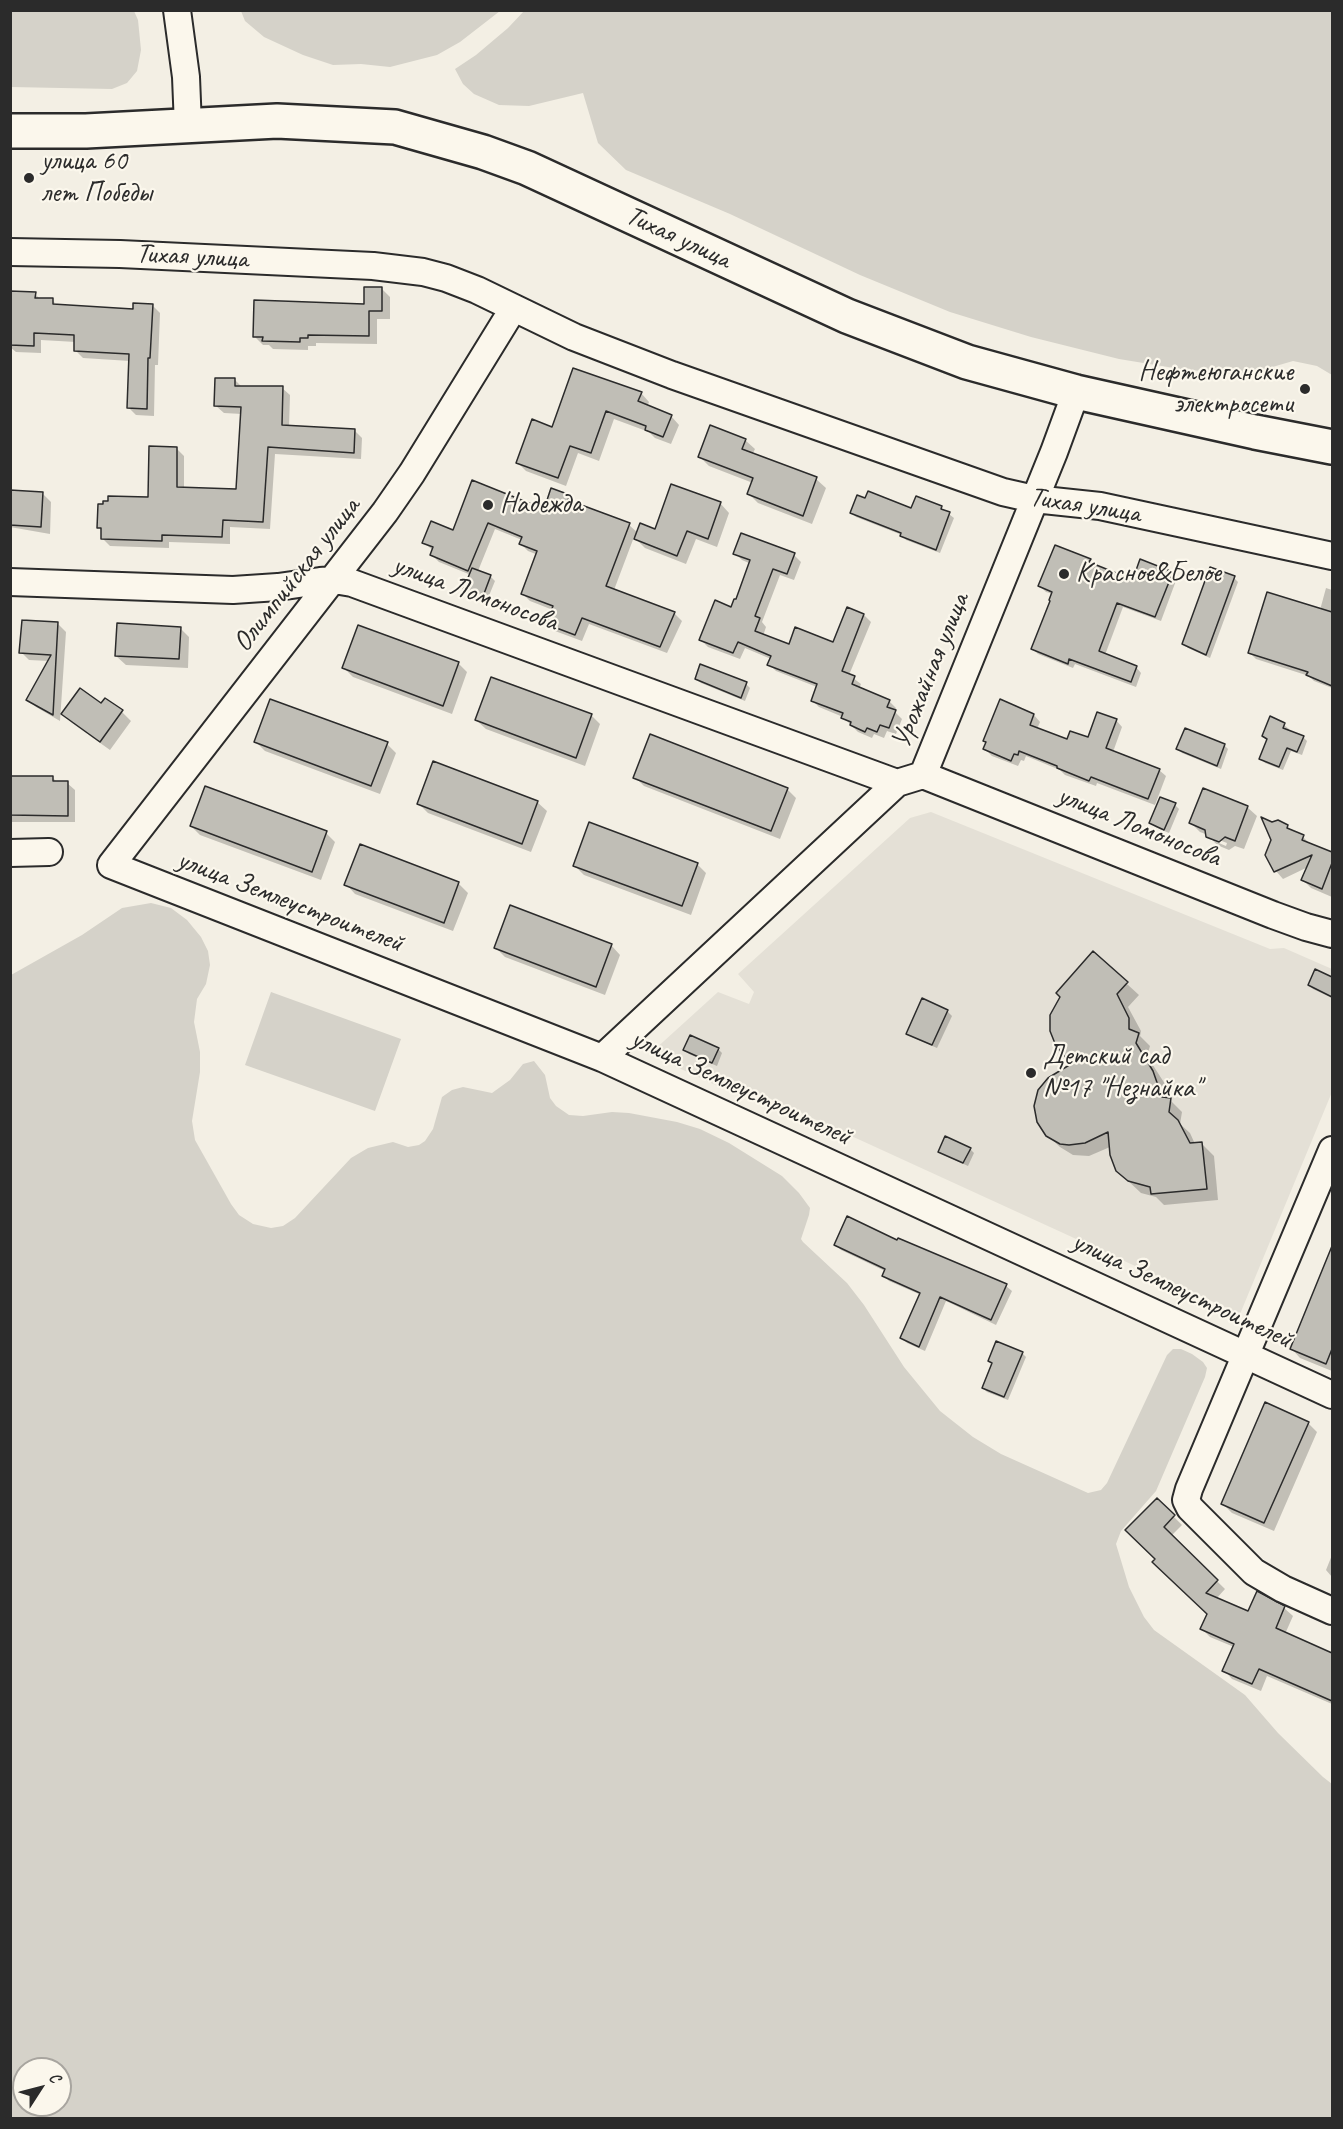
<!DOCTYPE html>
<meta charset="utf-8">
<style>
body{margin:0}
#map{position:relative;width:1343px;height:2129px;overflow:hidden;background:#f3efe4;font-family:Caveat,sans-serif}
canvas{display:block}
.frame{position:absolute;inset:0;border:12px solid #2b2b2b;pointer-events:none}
.north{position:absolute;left:12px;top:2057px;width:60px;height:60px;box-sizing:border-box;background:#fbf7ec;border:2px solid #a8a59f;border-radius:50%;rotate:54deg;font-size:16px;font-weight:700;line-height:24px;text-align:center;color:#2b2b2b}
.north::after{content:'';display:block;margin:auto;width:21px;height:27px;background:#2b2b2b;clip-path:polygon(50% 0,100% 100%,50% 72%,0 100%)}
</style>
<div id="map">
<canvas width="1343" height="2129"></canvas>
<div class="frame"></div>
<div class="north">С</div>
</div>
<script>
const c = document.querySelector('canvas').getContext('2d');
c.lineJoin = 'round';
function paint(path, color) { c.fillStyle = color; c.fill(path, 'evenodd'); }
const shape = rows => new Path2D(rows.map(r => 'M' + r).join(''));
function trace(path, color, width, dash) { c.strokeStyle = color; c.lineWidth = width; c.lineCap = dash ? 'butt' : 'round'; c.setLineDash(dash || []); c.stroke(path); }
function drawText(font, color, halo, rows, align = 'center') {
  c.font = font + ' Caveat,sans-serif'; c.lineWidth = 4.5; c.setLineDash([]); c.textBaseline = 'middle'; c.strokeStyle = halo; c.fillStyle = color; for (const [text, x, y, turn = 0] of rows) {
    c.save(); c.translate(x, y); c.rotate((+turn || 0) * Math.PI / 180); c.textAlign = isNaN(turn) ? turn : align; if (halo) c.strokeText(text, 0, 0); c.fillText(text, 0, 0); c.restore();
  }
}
paint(shape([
 [931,812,1270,949,1284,948,1332,969,1332,1092,1240,1314,740,1085,722,1088,655,1057,653,1051,718,992,749,1004,754,992,738,974,910,818]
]), '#e4e0d6');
paint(shape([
 [11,10,134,11,138,20,141,50,137,71,127,83,112,89,11,87],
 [241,11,241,10,500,11,460,42,437,55,390,67,361,64,333,65,303,55,264,37,245,21],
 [524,11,1332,11,1332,375,1317,366,1293,361,1245,375,1180,369,1119,359,1031,337,950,312,860,275,730,214,626,170,598,143,583,93,529,106,499,105,474,94,463,84,455,69,476,55,508,28],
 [151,903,171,908,187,920,201,937,208,951,210,965,206,984,197,999,194,1022,200,1052,200,1072,192,1121,195,1140,231,1204,239,1215,253,1224,271,1228,283,1226,295,1218,351,1158,368,1148,393,1142,408,1147,419,1145,425,1141,433,1129,442,1097,452,1090,463,1087,492,1093,510,1080,523,1064,534,1061,545,1075,550,1098,556,1106,569,1115,583,1116,612,1112,629,1113,677,1122,700,1129,729,1143,782,1176,799,1193,810,1208,809,1215,801,1239,803,1242,847,1283,864,1305,904,1367,940,1411,973,1437,1001,1454,1088,1493,1101,1490,1107,1483,1167,1355,1173,1349,1181,1349,1192,1354,1203,1362,1207,1368,1205,1377,1156,1491,1121,1531,1116,1544,1129,1587,1144,1617,1154,1630,1245,1695,1278,1733,1323,1777,1332,1784,1332,2118,11,2118,11,975,82,935,122,908],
 [24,2069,60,2069,60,2105,24,2105],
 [271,992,401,1039,375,1111,245,1065]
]), '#d5d2c9');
paint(shape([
 [381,288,390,297,390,319,377,319,377,344,316,343,316,346,308,346,308,350,273,349,269,345,263,345,255,337,366,306],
 [10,293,35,294,40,299,52,300,58,306,134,310,152,305,160,313,158,365,155,365,154,416,136,415,129,408,130,361,83,358,75,350,76,342,41,340,41,353,16,352,10,347],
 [235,380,242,387,282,388,290,395,289,427,354,430,362,438,361,459,275,454,270,529,230,527,230,544,169,542,169,548,110,546,102,538,102,531,99,527,149,499,177,449,184,456,184,489,238,490,242,414,224,413,216,406],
 [641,393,649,402,647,407,671,416,679,425,671,444,655,438,649,432,614,419,599,461,578,453,566,486,526,471,518,463,553,428],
 [745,440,755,449,752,455,816,479,826,488,812,524,758,503,749,494,753,483,709,466,700,457],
 [473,482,544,511,569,496,576,505,629,525,638,533,656,531,720,503,729,513,717,547,696,539,686,564,645,548,634,537,614,590,675,614,682,621,667,653,589,624,582,641,555,631,548,624,553,610,530,601,523,594,538,555,528,551,521,544,522,540,495,529,478,571,490,576,495,581,486,603,468,596,464,592,471,575,439,562,432,555,434,551,424,543,454,532],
 [10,492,42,493,51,502,50,534,10,527],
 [941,508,954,518,940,553,906,540,902,535,856,517,851,512],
 [735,553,794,555,801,562,794,580,780,575,762,622,766,627,763,636,789,646,834,644,848,609,864,615,871,622,849,675,861,684,859,689,889,701,896,708,895,712,902,719,896,734,887,731,884,738,874,734,872,738,858,732,843,717,819,707,812,700,817,687,776,671,769,664,771,659,745,648,740,659,708,647,701,640,732,609,737,601,751,564,742,560],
 [1090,561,1095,566,1127,579,1172,573,1177,578,1161,621,1123,607,1105,655,1136,667,1141,673,1136,687,1075,664,1073,668,1038,654,1033,649,1053,594,1046,592,1040,586],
 [1234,578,1238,582,1210,658,1188,648,1183,644],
 [1326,588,1332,590,1332,688,1314,681,1309,676,1256,659,1250,653,1320,610],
 [58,624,66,632,60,721,36,707,28,699,49,661,29,660,21,652],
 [180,628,189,637,188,668,126,665,116,656],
 [458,663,467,672,452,714,353,677,344,668],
 [696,679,746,684,750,688,745,701,701,683],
 [1000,701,1034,715,1040,722,1037,729,1068,741,1089,739,1116,720,1122,727,1113,752,1159,770,1166,776,1155,805,1097,783,1096,786,1065,775,1060,770,1026,756,1024,761,1021,760,1018,766,992,756,985,749,987,743,984,740],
 [122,712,131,721,110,750,72,723,63,714],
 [591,715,600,724,585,766,486,729,476,720],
 [1271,718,1284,725,1289,729,1288,731,1303,737,1307,741,1302,755,1291,751,1283,770,1265,763,1261,758,1268,741,1264,736],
 [256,742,387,744,396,753,380,794,265,751],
 [1224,745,1228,749,1221,769,1182,753,1178,749],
 [10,777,53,778,58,783,67,783,75,790,75,822,10,822],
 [635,777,787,789,796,798,780,839,644,786],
 [537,802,547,811,531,852,428,813,419,804],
 [1175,805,1179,809,1169,833,1155,827,1151,823],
 [1247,807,1257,816,1244,849,1235,846,1229,850,1217,845,1208,835,1200,832,1191,823],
 [1214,838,1227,843,1226,846,1214,841],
 [191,826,326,833,335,842,321,880,200,835],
 [1287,826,1294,833,1303,837,1311,845,1332,854,1332,897,1311,888,1303,880,1308,867,1283,879,1276,871],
 [361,846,459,884,468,893,453,931,355,894,346,884],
 [697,864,706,873,691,915,584,875,575,866],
 [611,945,620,955,605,995,505,957,496,948],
 [1093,953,1139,995,1128,1007,1141,1031,1140,1036,1150,1046,1147,1056,1165,1084,1169,1099,1182,1112,1180,1124,1190,1133,1195,1144,1202,1144,1214,1156,1218,1200,1164,1205,1156,1197,1141,1193,1123,1176,1110,1147,1089,1156,1073,1155,1060,1147,1047,1135,1073,1064],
 [1316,971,1332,978,1332,998,1313,989,1309,985],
 [923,1000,948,1012,952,1016,937,1048,912,1037,908,1033],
 [718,1049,722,1053,717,1066,689,1054,685,1050],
 [970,1149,974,1153,968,1166,944,1155,940,1151],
 [899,1240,1006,1286,1012,1291,996,1325,946,1301,925,1351,907,1343,902,1338,921,1295,889,1281,883,1275,885,1271,841,1250,835,1244,898,1242],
 [1332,1251,1332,1371,1300,1358,1291,1348],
 [1022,1353,1026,1357,1008,1400,987,1392,983,1388],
 [1308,1423,1317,1432,1274,1531,1232,1513,1223,1504],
 [1157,1500,1182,1525,1171,1536,1225,1589,1216,1599,1249,1613,1258,1593,1284,1608,1293,1616,1285,1634,1332,1655,1332,1704,1267,1676,1261,1691,1232,1679,1224,1670,1234,1647,1210,1637,1202,1629,1208,1614,1157,1559],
 [1332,1555,1332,1577,1326,1570]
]), '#0003');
const building = shape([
 [364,287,382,287,382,311,369,311,369,336,308,335,308,338,300,338,300,342,262,341,263,337,253,337,254,300,364,304,364,287],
 [10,291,36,292,35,298,53,298,53,304,133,309,133,303,153,304,150,358,148,358,147,409,127,408,129,354,74,351,74,335,34,333,34,346,10,345,10,291],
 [573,368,642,392,638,401,672,415,663,437,645,430,646,426,606,411,591,453,570,446,558,478,516,463,532,419,552,427,573,368],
 [215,378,235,378,235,386,283,386,282,425,355,429,354,453,268,447,263,522,223,520,222,537,162,535,162,541,101,539,101,528,97,528,98,504,103,504,103,501,108,501,108,496,148,497,149,446,177,447,177,487,236,489,241,407,214,406,215,378],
 [710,425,746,439,742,449,817,477,803,516,747,494,753,478,698,457,710,425],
 [472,480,544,509,551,488,570,495,568,500,630,523,606,586,675,612,660,647,582,618,575,635,546,624,553,606,521,594,537,551,519,544,522,537,488,523,468,571,430,555,433,547,422,543,431,521,453,530,472,480],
 [671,484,721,502,708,539,687,531,677,556,634,539,640,523,655,529,671,484],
 [10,490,43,492,41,527,10,525,10,490],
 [868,491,911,508,916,496,942,506,941,509,950,512,936,550,900,536,901,533,850,513,857,495,865,498,868,491],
 [741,533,795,553,787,574,773,569,755,616,760,618,755,631,789,644,795,627,833,642,847,607,864,614,842,671,855,676,852,684,890,700,887,707,896,710,889,728,880,725,877,732,867,728,865,732,850,725,851,722,841,718,843,713,811,701,817,684,767,665,771,656,738,642,733,653,699,640,715,600,731,607,734,599,736,599,750,560,733,554,741,533],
 [1055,545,1091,559,1089,562,1126,577,1127,573,1134,576,1140,559,1173,572,1155,617,1117,603,1099,651,1137,666,1131,682,1069,659,1068,664,1031,649,1050,601,1049,600,1052,592,1038,586,1055,545],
 [1210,567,1235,576,1206,655,1182,644,1210,567],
 [472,568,491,575,482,599,462,592,472,568],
 [1267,592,1332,612,1332,686,1306,675,1308,672,1248,653,1267,592],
 [22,620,58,622,53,715,26,700,51,655,19,653,22,620],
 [117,623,181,627,179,659,115,656,117,623],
 [358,625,459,662,443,706,342,668,358,625],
 [700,664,747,682,741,698,695,679,700,664],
 [491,677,592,714,576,758,475,720,491,677],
 [80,688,101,703,105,698,123,710,100,742,61,714,80,688],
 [270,699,388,742,371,786,254,742,270,699],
 [1000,699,1034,714,1030,725,1067,739,1070,731,1088,737,1097,712,1117,719,1106,748,1160,769,1148,799,1091,777,1089,781,1057,768,1057,766,1019,751,1018,755,1014,754,1011,761,983,749,986,742,983,741,1000,699],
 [1270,716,1285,723,1283,728,1304,736,1297,752,1287,748,1279,767,1259,759,1267,739,1262,736,1270,716],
 [1185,728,1225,744,1217,766,1176,749,1185,728],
 [650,734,788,788,771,831,633,778,650,734],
 [433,761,538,801,522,844,417,804,433,761],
 [10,776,53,776,53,781,68,781,68,816,10,815,10,776],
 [205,786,327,831,312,872,190,826,205,786],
 [1203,788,1248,806,1235,841,1225,837,1219,842,1206,837,1205,830,1189,823,1203,788],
 [1160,797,1176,803,1164,830,1149,823,1160,797],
 [1261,817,1272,822,1278,820,1288,825,1287,828,1304,835,1302,840,1332,852,1332,863,1322,889,1301,880,1312,855,1274,872,1265,855,1271,840,1261,817],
 [589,822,698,863,682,906,573,866,589,822],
 [360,844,459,882,444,923,344,885,360,844],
 [510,905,612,944,596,987,494,948,510,905],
 [1093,951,1128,982,1117,994,1129,1018,1129,1029,1139,1033,1136,1043,1153,1071,1162,1097,1171,1098,1169,1112,1178,1120,1190,1143,1202,1142,1207,1189,1151,1194,1150,1187,1128,1181,1116,1171,1110,1155,1108,1132,1085,1143,1069,1145,1060,1144,1046,1136,1037,1122,1034,1106,1038,1090,1048,1078,1071,1064,1056,1046,1050,1031,1050,1015,1060,997,1056,993,1093,951],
 [1315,969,1332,977,1332,997,1308,985,1315,969],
 [922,998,948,1010,932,1045,906,1034,922,998],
 [690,1035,719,1048,712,1063,683,1050,690,1035],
 [945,1136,971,1148,963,1163,938,1152,945,1136],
 [847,1216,897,1240,898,1238,1007,1284,991,1320,940,1297,919,1347,900,1338,920,1293,882,1276,885,1269,834,1245,847,1216],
 [1332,1246,1332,1349,1326,1364,1290,1349,1332,1246],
 [996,1341,1023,1352,1004,1397,982,1388,992,1363,988,1361,996,1341],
 [1265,1402,1309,1422,1264,1523,1221,1504,1265,1402],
 [1157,1498,1175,1515,1164,1527,1218,1580,1206,1593,1248,1611,1257,1591,1285,1606,1276,1628,1332,1653,1332,1701,1259,1669,1252,1684,1222,1671,1234,1644,1200,1629,1207,1614,1152,1562,1155,1559,1125,1530,1157,1498]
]);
paint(building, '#c0beb6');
trace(building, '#2b2b2b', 1.5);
const street = shape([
 [177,10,186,77,188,126],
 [10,252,120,254,373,266,423,272,446,278,477,290,574,337,672,375,1003,492,1034,499,1100,506,1332,556],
 [513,309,412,473,385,512,111,865,602,1058,1332,1395],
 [10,582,233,590,278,587,320,581,334,580,352,583,897,783],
 [923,775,1273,915,1306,927,1332,934],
 [10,853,49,852],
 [602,1058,897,783,923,775,1054,452,1076,392],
 [1332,1150,1189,1489,1186,1500,1190,1508,1254,1572,1283,1589,1332,1611]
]);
const secondary = shape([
 [10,131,86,131,277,121,395,127,483,152,527,168,847,316,967,362,1076,392,1255,432,1332,447]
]);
trace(street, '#2b2b2b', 30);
trace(secondary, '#2b2b2b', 38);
trace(street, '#fbf7ec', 26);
trace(secondary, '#fbf7ec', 33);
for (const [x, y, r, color] of [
 [29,178,6,"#2b2b2b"],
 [1305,389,6,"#2b2b2b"],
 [488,505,6,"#2b2b2b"],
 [1064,574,6,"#2b2b2b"],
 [1031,1073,6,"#2b2b2b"]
]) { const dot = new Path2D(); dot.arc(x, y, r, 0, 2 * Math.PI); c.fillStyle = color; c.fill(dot); trace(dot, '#fbf7ec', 2); }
drawText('28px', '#2b2b2b', '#fbf7ec', [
 ["улица 60",41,162],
 ["лет Победы",41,194],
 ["Нефтеюганские",1293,373,"right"],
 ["электросети",1293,405,"right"],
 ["Надежда",500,505],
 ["Красное&Белое",1076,574],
 ["Детский сад",1043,1057],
 ["№17 \"Незнайка\"",1043,1089]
], 'left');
drawText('28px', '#2b2b2b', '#fbf7ec', [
 ["Тихая улица",678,238,25],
 ["Тихая улица",192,257,3],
 ["Тихая улица",1085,506,9],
 ["Олимпийская улица",297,575,-52],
 ["улица Ломоносова",475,594,20],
 ["Урожайная улица",931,671,-68],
 ["улица Ломоносова",1139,827,22],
 ["улица Землеустроителей",290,902,21],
 ["улица Землеустроителей",741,1088,25],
 ["улица Землеустроителей",1182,1291,25]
]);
</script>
